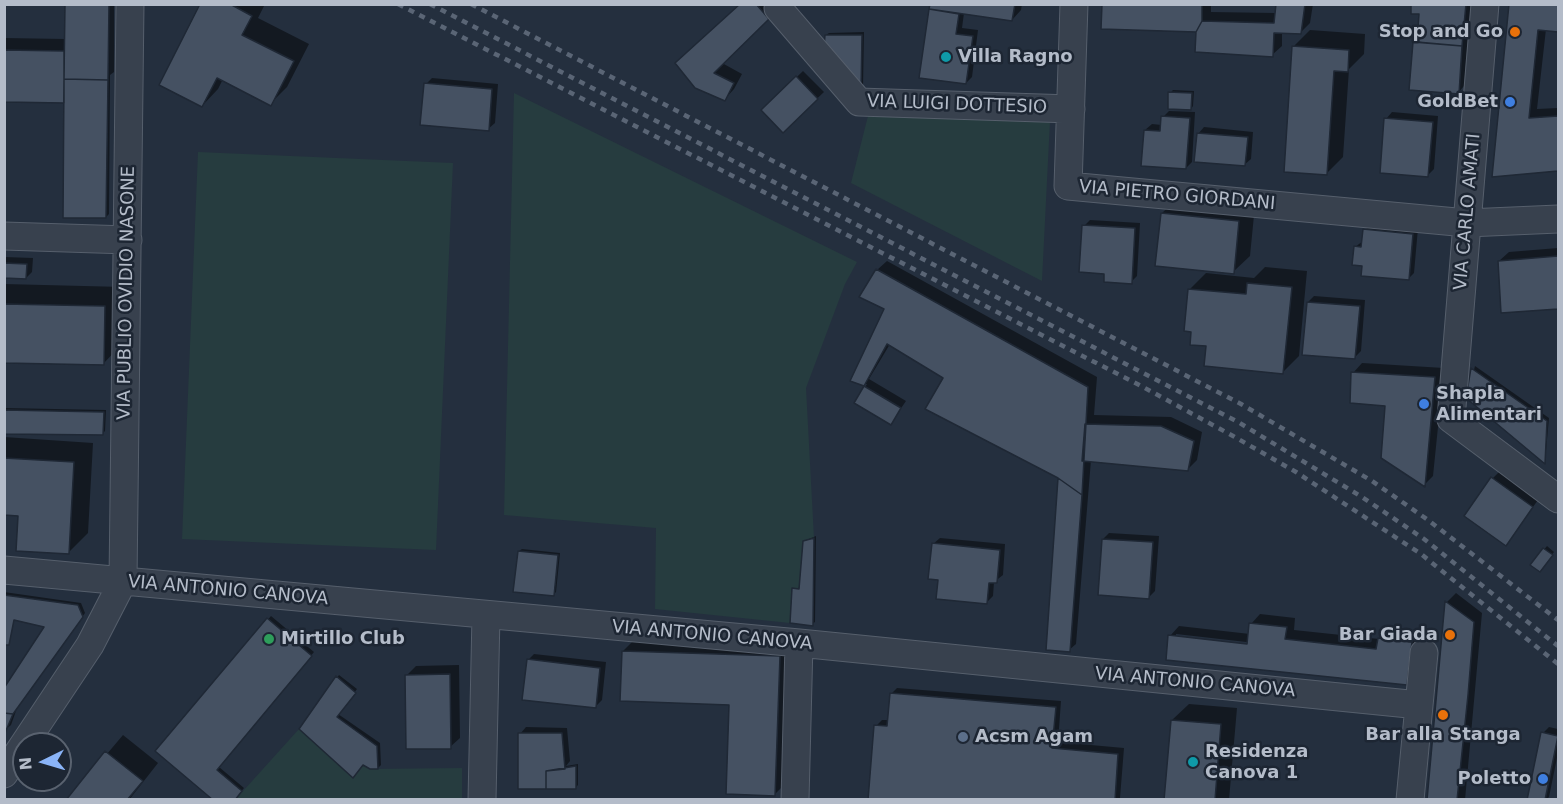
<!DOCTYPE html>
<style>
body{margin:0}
#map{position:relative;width:1563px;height:804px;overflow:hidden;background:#242f3e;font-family:"DejaVu Sans",sans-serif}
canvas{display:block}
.frame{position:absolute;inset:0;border:6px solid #b4bcc9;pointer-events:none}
.north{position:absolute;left:12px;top:732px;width:60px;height:60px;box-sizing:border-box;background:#1d2633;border:2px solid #59626f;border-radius:50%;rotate:265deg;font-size:16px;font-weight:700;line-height:24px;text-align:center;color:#b4bcc9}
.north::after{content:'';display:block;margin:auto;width:21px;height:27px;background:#8ab4f8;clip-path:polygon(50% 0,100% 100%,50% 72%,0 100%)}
</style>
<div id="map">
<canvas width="1563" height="804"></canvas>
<div class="frame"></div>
<div class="north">N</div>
</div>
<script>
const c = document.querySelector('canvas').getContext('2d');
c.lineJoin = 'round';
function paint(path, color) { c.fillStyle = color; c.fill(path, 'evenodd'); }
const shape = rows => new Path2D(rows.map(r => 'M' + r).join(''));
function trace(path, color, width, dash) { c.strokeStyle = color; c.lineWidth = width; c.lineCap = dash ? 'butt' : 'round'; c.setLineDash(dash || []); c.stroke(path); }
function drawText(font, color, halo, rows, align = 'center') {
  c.font = font + ' "DejaVu Sans",sans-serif'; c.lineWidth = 5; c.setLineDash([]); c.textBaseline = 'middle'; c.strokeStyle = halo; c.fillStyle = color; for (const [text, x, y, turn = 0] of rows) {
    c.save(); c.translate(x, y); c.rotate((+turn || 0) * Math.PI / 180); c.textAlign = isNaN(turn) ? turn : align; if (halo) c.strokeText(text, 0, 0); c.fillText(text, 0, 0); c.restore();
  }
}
paint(shape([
 [514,93,857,262,845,284,806,388,814,538,803,541,799,589,792,588,790,623,655,609,656,528,504,515],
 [869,112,1050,121,1042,281,851,183],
 [198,152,453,163,436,550,182,539],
 [299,729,353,777,363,765,370,769,462,768,462,799,235,800]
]), '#263c3f');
paint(shape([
 [67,4,114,4,114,72,110,75,109,214,106,217,66,99,4,101,4,38,66,39],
 [202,4,265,4,258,18,309,44,287,87,270,104,223,79,218,89,202,106],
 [741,4,774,4,777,8,722,63,742,74,734,89,725,99,686,54],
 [931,4,1022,4,1021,10,1012,20,964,13,962,28,978,30,972,77,966,83,921,76],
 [1103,4,1211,4,1211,12,1276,13,1277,4,1313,4,1310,23,1301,32,1282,32,1282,46,1272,55,1197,30],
 [1413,4,1471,4,1464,86,1458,93,1414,43,1418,38,1420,13],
 [1510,4,1558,4,1558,30,1546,29,1537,109,1558,108,1558,169,1494,175],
 [1310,30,1365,34,1364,54,1349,69,1343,157,1327,173,1293,47],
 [864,32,863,87,861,89,826,35,829,33],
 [803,71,824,92,783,131,763,110],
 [432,78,498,84,495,123,488,129,426,84],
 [1173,90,1194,91,1193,106,1191,109,1170,93],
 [1169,111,1195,112,1192,162,1186,168,1145,130,1152,124,1162,125,1163,117],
 [1392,112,1438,116,1434,169,1428,175,1386,119],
 [1204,127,1253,132,1251,159,1244,165,1198,134],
 [1179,197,1255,205,1250,256,1233,272,1162,213],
 [1090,220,1140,223,1137,276,1131,282,1106,272,1084,226],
 [1371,224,1418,228,1414,273,1408,279,1364,265,1355,247,1363,241,1365,230],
 [1558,248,1558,307,1503,311,1499,261,1509,252],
 [4,257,33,258,32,272,26,278,4,277],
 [887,261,1097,377,1094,415,1171,417,1202,432,1197,460,1187,470,1091,460,1076,644,1069,650,1060,478,945,377,890,344,869,379,906,401,891,423,856,402,867,384,865,384,886,309,877,270],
 [1265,267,1307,271,1299,356,1282,373,1207,345,1190,289,1206,273,1254,278],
 [4,284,124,287,123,343,103,364,4,361],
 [1314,296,1365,300,1361,351,1355,357,1308,302],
 [1362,363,1444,368,1433,476,1424,485,1387,405,1353,373],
 [1475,366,1549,418,1545,462,1467,397],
 [4,408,106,410,105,431,103,433,4,432],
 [4,437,93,443,88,533,68,553,20,515,4,514],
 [1499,472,1538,500,1506,544,1493,478],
 [1109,533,1159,536,1155,591,1148,598,1103,539],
 [816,536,815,622,812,624,794,589,801,587,804,541],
 [940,538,1005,544,1003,575,994,582,993,596,987,602,940,579,933,544],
 [1547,546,1554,552,1542,567,1532,564],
 [522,549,560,553,556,592,553,595,519,551],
 [4,592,81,603,85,613,17,708,11,725,4,731,4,686,7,686,47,626,16,613,4,644],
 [1456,593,1482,613,1465,800,1429,800,1447,602],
 [1260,614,1295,618,1294,630,1379,639,1389,630,1420,633,1416,674,1407,684,1167,659,1170,636,1179,626,1250,634,1251,624],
 [1176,634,1255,643,1254,646,1176,638],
 [271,616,314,652,219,767,244,788,234,800,157,751],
 [632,642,788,647,784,785,775,794,730,703,623,651],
 [534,654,606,662,602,700,595,707,528,660],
 [459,665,460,738,450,747,407,675,416,666],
 [339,675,357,689,338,714,380,743,381,765,378,768,301,728],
 [897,688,1061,701,1058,742,1124,748,1120,798,870,800,876,726,882,720,889,720,891,694],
 [1189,704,1237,708,1229,800,1166,800,1172,720],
 [526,727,567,728,570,761,566,766,578,764,578,785,575,788,520,734],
 [1549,727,1558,729,1558,753,1549,797,1546,800,1529,800,1543,733],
 [123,735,158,763,129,800,68,800],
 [506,799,555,799,506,800]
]), '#0007');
const building = shape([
 [65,4,109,4,108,80,64,79,65,4],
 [200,4,230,4,252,16,242,35,294,61,271,106,217,78,202,107,159,85,200,4],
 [740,4,756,4,769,19,714,73,734,83,725,101,695,88,675,63,740,4],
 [930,4,1015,4,1012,21,929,9,930,4],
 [1102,4,1202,4,1202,21,1196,32,1101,29,1102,4],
 [1276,4,1305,4,1301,34,1274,33,1273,57,1195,52,1196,32,1202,21,1274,23,1276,4],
 [1411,4,1466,4,1462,46,1417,42,1419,14,1411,14,1411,4],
 [1509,4,1558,4,1558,32,1538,30,1529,118,1558,116,1558,171,1492,177,1509,4],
 [929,9,959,14,956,34,973,36,966,84,919,78,929,9],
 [825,35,862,35,861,91,824,48,825,35],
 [1413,42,1462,46,1459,94,1409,90,1413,42],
 [1292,46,1349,50,1348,72,1334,71,1327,175,1284,172,1292,46],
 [4,50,64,51,64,103,4,102,4,50],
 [796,76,818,99,783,133,761,110,796,76],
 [64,79,108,80,106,218,63,218,64,79],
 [424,83,492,89,489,131,420,125,424,83],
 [1168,92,1192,93,1191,110,1168,109,1168,92],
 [1161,116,1190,118,1186,169,1141,166,1144,130,1160,131,1161,116],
 [1384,118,1433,122,1428,177,1380,173,1384,118],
 [1197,133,1248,137,1245,166,1194,162,1197,133],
 [1161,213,1239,221,1234,274,1155,266,1161,213],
 [1082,225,1135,228,1132,284,1104,282,1104,274,1079,272,1082,225],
 [1363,229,1413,234,1409,280,1361,276,1362,266,1352,265,1354,246,1361,247,1363,229],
 [1558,256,1558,309,1501,313,1498,261,1558,256],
 [4,263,27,264,26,279,4,278,4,263],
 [876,269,1088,387,1082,495,1058,478,925,409,943,378,887,344,864,386,850,381,884,309,859,297,876,269],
 [1247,283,1292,287,1283,374,1204,366,1206,346,1190,345,1191,332,1184,331,1188,289,1246,294,1247,283],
 [1307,302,1360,306,1355,359,1302,355,1307,302],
 [4,304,105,306,104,365,4,363,4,304],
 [1471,368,1547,421,1545,464,1466,398,1471,368],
 [1351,372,1435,377,1425,487,1381,458,1385,406,1350,403,1351,372],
 [864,386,901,408,891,425,854,403,864,386],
 [4,410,104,412,103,435,4,434,4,410],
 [1085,424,1161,426,1194,441,1188,471,1082,461,1085,424],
 [4,458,74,462,69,554,16,551,18,516,4,515,4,458],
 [1491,477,1533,507,1506,546,1464,516,1491,477],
 [1058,478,1082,495,1070,652,1046,650,1058,478],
 [814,538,813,626,790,623,792,588,799,589,803,541,814,538],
 [1102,539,1153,542,1149,599,1098,595,1102,539],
 [932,543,1000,550,997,583,989,583,987,604,936,599,938,580,928,579,932,543],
 [1543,548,1553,555,1540,572,1530,565,1543,548],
 [518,551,558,555,554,596,513,592,518,551],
 [4,595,78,605,83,617,13,714,4,713,4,688,44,627,14,620,9,645,4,645,4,595],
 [1445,601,1474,622,1468,695,1457,800,1427,800,1445,601],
 [267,618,312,656,217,770,242,791,235,800,213,800,155,751,267,618],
 [1249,623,1287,627,1285,639,1376,649,1378,638,1412,642,1407,685,1166,660,1168,635,1247,644,1249,623],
 [622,651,780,656,775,796,726,794,729,705,620,701,622,651],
 [527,659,600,668,596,708,522,700,527,659],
 [450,674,451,749,406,749,405,675,450,674],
 [336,676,356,693,337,717,377,746,378,769,370,769,363,765,353,778,299,729,336,676],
 [890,693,1056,707,1052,748,1118,754,1115,800,868,800,874,725,887,726,890,693],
 [4,713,13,714,5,733,4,733,4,713],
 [1171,720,1221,724,1215,800,1164,800,1171,720],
 [1541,732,1558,736,1545,800,1527,800,1541,732],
 [518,733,562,733,565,769,546,771,546,789,518,789,518,733],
 [105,751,143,781,127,800,66,800,105,751],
 [576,766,576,789,546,789,546,771,576,766]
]);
paint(building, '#455162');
trace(building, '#1f2835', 1.5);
const minor = shape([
 [1074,4,1068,186,1467,223,1558,219],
 [1485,4,1451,419,1558,499],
 [778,8,859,102,1071,109],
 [4,236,128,240],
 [4,570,799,643,1419,705],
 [24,744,90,645,123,581,130,4],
 [4,774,24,744],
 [482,800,486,615],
 [795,800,799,643],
 [1410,800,1424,653]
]);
trace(minor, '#565f6c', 29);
trace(minor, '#38414e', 27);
trace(shape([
 [398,4,1143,387,1233,436,1296,472,1421,554,1558,664],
 [430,4,1238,422,1362,497,1424,539,1558,646],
 [471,4,1241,404,1372,481,1428,520,1558,620]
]), '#5a6575', 4.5, [6, 6]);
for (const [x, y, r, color] of [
 [1515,32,6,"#e8710a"],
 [946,57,6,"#0f9aa8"],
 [1510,102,6,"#3f7fe0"],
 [1424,404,6,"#3f7fe0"],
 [1450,635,6,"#e8710a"],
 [269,639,6,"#2e9e5b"],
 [1443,715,6,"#e8710a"],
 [963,737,6,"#5c6f8a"],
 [1193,762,6,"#0f9aa8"],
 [1543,779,6,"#3f7fe0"]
]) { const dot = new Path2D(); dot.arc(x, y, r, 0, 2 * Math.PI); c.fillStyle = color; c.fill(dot); trace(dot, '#1d2633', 2); }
drawText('bold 18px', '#b4bcc9', '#1d2633', [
 ["Stop and Go",1503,32,"right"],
 ["Villa Ragno",958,57],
 ["GoldBet",1498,102,"right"],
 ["Shapla",1436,394],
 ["Alimentari",1436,415],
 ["Bar Giada",1438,635,"right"],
 ["Mirtillo Club",281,639],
 ["Bar alla Stanga",1443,735,"center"],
 ["Acsm Agam",975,737],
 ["Residenza",1205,752],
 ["Canova 1",1205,773],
 ["Poletto",1531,779,"right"]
], 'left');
drawText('18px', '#b4bcc9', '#1d2633', [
 ["VIA LUIGI DOTTESIO",957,105,2],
 ["VIA PIETRO GIORDANI",1177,196,5],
 ["VIA CARLO AMATI",1468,212,-85],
 ["VIA PUBLIO OVIDIO NASONE",127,293,-89],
 ["VIA ANTONIO CANOVA",228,591,5],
 ["VIA ANTONIO CANOVA",712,636,5],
 ["VIA ANTONIO CANOVA",1195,683,5]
]);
</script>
